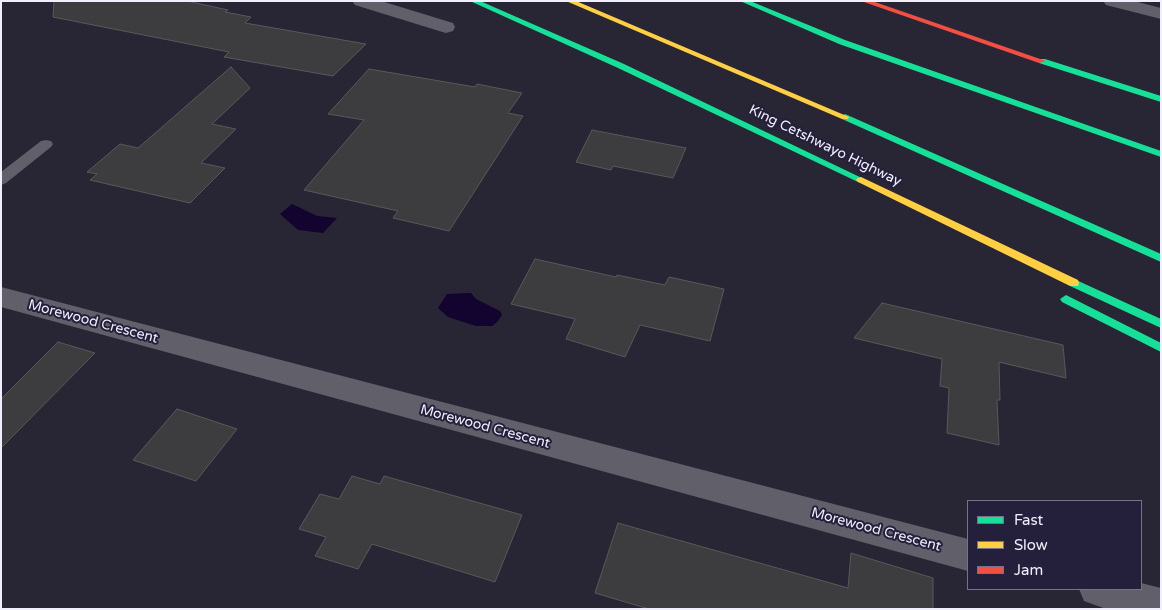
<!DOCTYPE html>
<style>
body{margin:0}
#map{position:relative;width:1162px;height:610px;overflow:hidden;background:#282534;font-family:"Varela Round",sans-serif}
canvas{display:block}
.frame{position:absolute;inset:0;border:2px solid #f1effe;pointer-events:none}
.legend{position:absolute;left:967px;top:500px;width:175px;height:90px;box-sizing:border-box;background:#241f3a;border:1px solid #767288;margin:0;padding:6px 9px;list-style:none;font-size:15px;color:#f1effe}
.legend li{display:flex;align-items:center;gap:10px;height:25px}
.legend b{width:25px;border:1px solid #767288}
</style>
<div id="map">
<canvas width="1162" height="610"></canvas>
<div class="frame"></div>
<ul class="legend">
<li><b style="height:6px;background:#16e098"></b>Fast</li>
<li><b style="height:6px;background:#ffcf43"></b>Slow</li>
<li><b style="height:6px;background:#f24e42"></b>Jam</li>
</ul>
</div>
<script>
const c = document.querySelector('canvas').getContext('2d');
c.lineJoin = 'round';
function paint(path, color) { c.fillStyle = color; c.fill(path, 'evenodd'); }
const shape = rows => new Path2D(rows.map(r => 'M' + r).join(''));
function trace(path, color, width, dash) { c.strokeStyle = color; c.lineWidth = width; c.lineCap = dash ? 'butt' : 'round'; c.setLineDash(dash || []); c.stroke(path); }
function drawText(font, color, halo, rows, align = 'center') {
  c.font = font + ' "Varela Round",sans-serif'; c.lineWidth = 4; c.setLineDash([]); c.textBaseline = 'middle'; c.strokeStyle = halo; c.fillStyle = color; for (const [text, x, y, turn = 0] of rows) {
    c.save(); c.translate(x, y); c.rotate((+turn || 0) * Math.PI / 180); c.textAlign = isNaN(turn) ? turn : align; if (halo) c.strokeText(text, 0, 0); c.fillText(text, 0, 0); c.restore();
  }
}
paint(shape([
 [292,204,317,216,337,218,323,233,298,230,280,214],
 [471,293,476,299,500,311,502,315,497,322,492,326,476,326,448,317,438,308,447,294]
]), '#12032f');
const building = shape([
 [54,1,187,1,228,10,225,12,251,17,245,23,366,44,333,76,224,57,229,52,53,17,54,1],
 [231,67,250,88,212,124,236,129,201,163,225,168,190,203,90,180,97,174,87,172,120,144,138,148,231,67],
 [369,69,475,87,477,84,522,93,508,113,523,116,449,231,393,218,398,211,304,190,364,120,328,114,369,69],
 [592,130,686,148,673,178,613,166,611,170,576,162,592,130],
 [535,259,616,277,617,275,665,285,669,277,724,289,710,341,640,325,625,357,566,339,575,319,511,304,535,259],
 [882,303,1063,345,1066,378,999,362,1000,400,997,400,999,445,947,433,949,388,940,386,942,359,854,338,882,303],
 [58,342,95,353,1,448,1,399,58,342],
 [177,409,237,429,196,481,133,460,177,409],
 [352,476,380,484,384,476,522,515,495,582,372,544,358,569,315,556,326,537,299,529,320,494,339,499,352,476],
 [618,523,848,588,851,553,933,578,933,609,649,609,595,593,618,523]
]);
paint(building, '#3d3c3e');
trace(building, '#5a5959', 1);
paint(shape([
 [46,140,51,141,53,144,51,147,6,183,1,185,1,172,41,141,46,140]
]), '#615f6a');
paint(shape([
 [352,1,381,1,453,23,455,27,453,31,446,33,439,31,355,5,352,1],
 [1103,1,1134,1,1161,8,1161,19,1106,5,1103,1],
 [1,287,968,539,968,571,1,307,1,287],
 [1141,583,1161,588,1161,609,1106,609,1084,601,1079,589,1141,589,1141,583]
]), '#615f6a');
paint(shape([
 [470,1,480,1,624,64,866,180,861,183,858,182,618,68,470,1],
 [740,1,750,1,845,40,1161,151,1161,157,839,44,740,1],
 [1039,59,1045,59,1161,96,1161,102,1039,63,1039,59],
 [845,114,1161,254,1161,262,842,119,841,117,845,114],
 [1074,279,1161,319,1161,328,1070,286,1069,283,1070,280,1074,279],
 [1066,295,1161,343,1161,352,1062,302,1060,299,1066,295]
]), '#16e098');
paint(shape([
 [566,1,576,1,849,117,848,119,842,119,566,1],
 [861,177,1078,280,1079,283,1078,286,1070,286,858,182,856,180,858,178,861,177]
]), '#ffcf43');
paint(shape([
 [861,1,872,1,1046,61,1039,63,861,1]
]), '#f24e42');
drawText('14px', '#f1effe', '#241f3a', [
 ["King Cetshwayo Highway",825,146,26],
 ["Morewood Crescent",93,322,15],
 ["Morewood Crescent",485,427,15],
 ["Morewood Crescent",876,530,15]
]);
</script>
